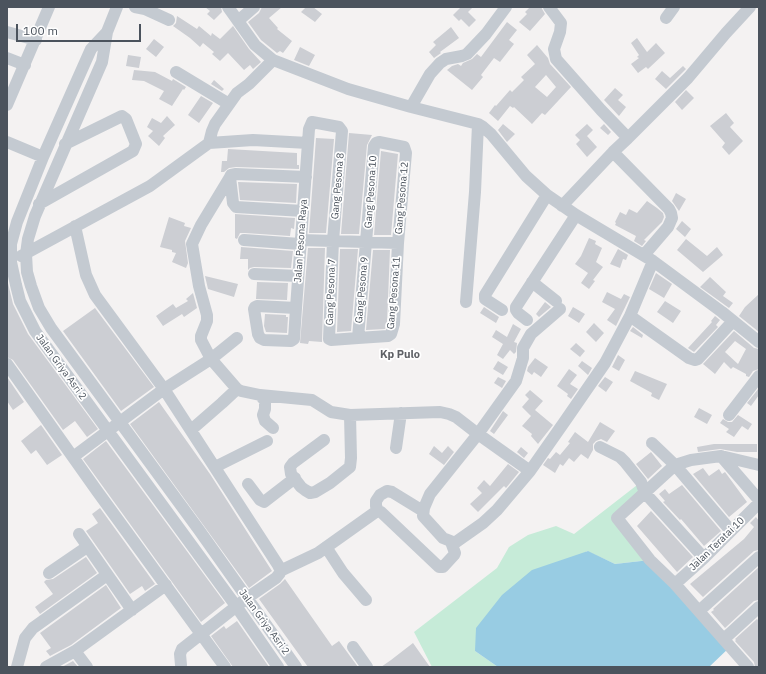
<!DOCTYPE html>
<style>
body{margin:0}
#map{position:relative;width:766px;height:674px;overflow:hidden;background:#f4f2f2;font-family:"IBM Plex Sans",sans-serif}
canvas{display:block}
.frame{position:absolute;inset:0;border:8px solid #4b535d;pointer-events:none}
.scale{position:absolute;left:16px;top:24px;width:125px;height:18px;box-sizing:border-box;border:2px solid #4b535d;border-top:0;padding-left:5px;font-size:12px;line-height:14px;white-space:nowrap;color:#4b535d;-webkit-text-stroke:3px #fff;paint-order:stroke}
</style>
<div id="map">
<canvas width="766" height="674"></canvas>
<div class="frame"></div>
<div class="scale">100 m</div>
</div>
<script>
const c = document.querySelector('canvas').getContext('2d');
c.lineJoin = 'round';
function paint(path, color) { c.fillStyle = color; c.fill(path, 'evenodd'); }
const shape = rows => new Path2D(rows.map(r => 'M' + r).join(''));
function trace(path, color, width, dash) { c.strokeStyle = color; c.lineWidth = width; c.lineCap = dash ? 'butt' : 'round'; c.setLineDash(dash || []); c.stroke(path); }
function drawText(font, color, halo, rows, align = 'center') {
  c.font = font + ' "IBM Plex Sans",sans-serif'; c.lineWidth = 3.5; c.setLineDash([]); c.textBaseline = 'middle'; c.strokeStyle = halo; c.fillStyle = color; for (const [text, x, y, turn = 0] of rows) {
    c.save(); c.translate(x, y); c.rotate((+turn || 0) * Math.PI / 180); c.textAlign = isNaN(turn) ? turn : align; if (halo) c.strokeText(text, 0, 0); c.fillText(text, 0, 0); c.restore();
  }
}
paint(shape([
 [641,482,645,493,617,518,650,560,615,564,587,551,475,651,498,667,432,667,414,632,497,568,509,547,528,535,556,526,574,534]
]), '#c6ebd8');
paint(shape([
 [588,551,615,564,650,560,731,646,709,667,498,667,475,651,476,628,502,595,532,570]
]), '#98cce3');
paint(shape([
 [205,7,221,7,222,12,214,20,207,14,210,11],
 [262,7,282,7,269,18,278,28,277,29,292,41,283,53,280,51,277,53,261,40,248,22,259,13],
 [306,7,313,7,322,14,315,22,301,12],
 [461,7,473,7,468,12,476,20,469,27,461,19,459,21,453,15],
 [530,7,541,7,545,14,530,31,519,22,527,14,525,12],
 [177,16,197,29,199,26,211,36,212,33,220,39,233,26,249,49,261,62,253,69,250,65,244,70,228,53,220,61,212,54,214,52,203,43,200,47,190,38,173,26,176,23],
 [507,22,517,30,509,40,514,44,500,62,494,58,481,75,483,77,472,90,447,70,452,66,458,64,461,66,463,63,472,59,477,54,481,57],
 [451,27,459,38,440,52,441,53,434,58,429,52,436,45,433,42],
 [637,38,647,52,656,43,665,53,648,69,646,67,638,73,631,64,639,58,637,57,639,55,631,43],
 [154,39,164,47,156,57,146,49],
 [537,45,548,58,550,64,571,87,545,115,542,113,532,124,514,107,513,108,510,106,498,121,489,113,495,105,496,106,510,90,512,92,524,80,521,77,535,64,527,55],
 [546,75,556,87,547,97,535,87],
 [300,47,315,55,309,66,294,60],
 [128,55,141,57,139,68,126,66],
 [683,66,686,69,666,89,655,79,662,71,670,78],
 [134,70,155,72,172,81,173,79,186,87,184,90,183,89,172,106,159,99,164,91,144,81,132,80],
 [214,80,224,89,222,91,211,84],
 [615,88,623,95,618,100,626,107,619,116,604,100],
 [686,90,694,98,682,110,675,102],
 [201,96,213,103,199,123,188,115],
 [726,113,734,123,730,127,743,141,729,155,722,147,725,143,710,126],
 [167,116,175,125,163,136,165,138,159,146,148,136,153,131,147,127,152,118,161,123],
 [503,124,515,134,507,142,498,130],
 [587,124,593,130,587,136,597,147,587,157,576,144,580,140,575,135],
 [604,124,611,132,608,135,600,128],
 [349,133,372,135,367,145,359,234,341,234],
 [316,138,334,139,326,233,309,233],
 [228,149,297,153,297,165,299,165,299,169,236,167,229,168,224,172,221,172,222,161,227,161],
 [381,151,398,154,391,235,374,235],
 [238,182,297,184,296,203,240,200],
 [676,193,686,199,679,211,672,201],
 [647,201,657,208,663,213,664,217,662,222,644,240,646,241,642,246,634,241,636,236,615,225,616,223,615,222,620,212,626,215,629,209,637,213],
 [235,214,295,218,294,229,291,228,290,236,245,233,240,233,237,239,235,238],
 [169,217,185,223,184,226,191,228,185,241,188,263,186,268,172,262,176,253,172,252,172,250,160,247],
 [682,221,691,229,685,237,676,229],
 [589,238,596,241,595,244,602,248,596,262,603,267,593,280,595,281,589,289,581,283,588,273,575,264,581,256],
 [686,239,707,256,717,247,723,255,703,272,677,250],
 [241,247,293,251,291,268,254,267,250,268,248,270,248,259,240,259],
 [308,248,325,248,322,342,309,341,308,344,300,343],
 [340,249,358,249,351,331,337,332],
 [618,249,628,255,626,260,623,259,620,268,610,264],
 [373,250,390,250,387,323,385,329,366,330],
 [656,273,672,284,664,298,649,289],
 [205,276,238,284,234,297,208,289],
 [710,277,726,292,723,296,733,303,729,308,700,287],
 [7,279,13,304,28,334,98,429,87,437,75,421,63,430,13,360,7,357],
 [257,282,288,283,287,300,256,299],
 [607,292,621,299,624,294,630,297,616,326,607,320,615,309,602,302],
 [193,293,197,308,184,317,182,314,163,326,156,316,173,304,176,308,188,301,186,299],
 [759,294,759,332,739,316,745,307],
 [665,301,681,311,673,323,657,312],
 [545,302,551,307,539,317,536,314],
 [484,307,499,317,496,323,480,313],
 [573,307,585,314,579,323,568,316],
 [95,308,154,387,121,411,63,331],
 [265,314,286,315,286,317,288,317,287,333,266,332,264,326],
 [715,316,720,320,716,325,718,327,694,352,688,348,712,322,711,321],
 [594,323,604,333,596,342,586,332],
 [513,324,521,329,514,342,517,343,516,352,514,354,510,350,503,359,497,355,503,344,492,337,496,330,507,337],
 [633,327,643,335,642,338,630,331],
 [734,331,754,348,759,349,759,369,753,371,749,377,746,376,746,374,733,367,731,369,724,362,715,374,703,364],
 [735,341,746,349,738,364,725,352],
 [576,343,585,351,580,357,570,349],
 [618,355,625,360,619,371,612,367],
 [535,358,548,367,541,377,534,372,532,375,527,371,528,367],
 [498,361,508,367,503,375,493,369],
 [582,361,592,368,588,375,578,366],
 [569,369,577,375,570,384,578,389,571,399,567,396,568,394,557,386],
 [635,371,667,384,659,400,651,396,652,393,630,381],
 [7,377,24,402,13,410,7,401],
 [498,377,506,381,502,388,494,383],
 [605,377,613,382,606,392,598,386],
 [759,388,759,395,751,406,747,403],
 [530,390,543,401,535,410,553,425,538,444,531,436,532,434,522,426,531,416,522,407,529,399,525,395],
 [159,402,210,474,272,571,249,588,130,424],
 [699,408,712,415,707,424,694,417],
 [503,411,508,415,494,434,490,431],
 [738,415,752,424,748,430,742,426,734,437,726,432,729,429,720,423,723,419,728,422,732,422],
 [600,422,615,431,607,442,601,439,596,441,593,444,593,450,588,459,581,454,574,462,569,458,563,466,560,464,555,473,543,465,548,458,550,459,556,452,560,455,570,443,568,442,575,432,588,442],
 [41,425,62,455,47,465,36,450,31,454,21,441],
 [106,441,225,603,201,622,83,459],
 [714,444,757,444,757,452,737,452,720,449,698,452,697,447],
 [434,446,442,453,448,446,454,452,444,465,429,454],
 [521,447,528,453,524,458,517,452],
 [651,452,662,466,648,479,636,464],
 [508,464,519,472,506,488,504,486,478,512,470,504,482,493,477,488,484,480,490,486],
 [703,468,709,476,719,469,722,474,725,472,747,502,729,517,693,474],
 [682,485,721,531,704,546,681,519,680,520,666,505,663,502,665,501,659,494,665,489,669,494],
 [100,508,155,584,145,591,142,586,130,594,86,531,98,523,92,514],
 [651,511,693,557,677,572,637,526],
 [756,517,759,521,759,550,754,551,703,597,690,584,744,539,754,527,750,523],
 [86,557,97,573,40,614,35,607,53,594,44,582,46,580,53,579],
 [759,567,759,600,754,601,725,628,711,612,714,610,713,609],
 [285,579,332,646,339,641,358,667,308,667,259,599,280,584],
 [106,585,121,608,71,645,50,656,46,651,51,648,40,633],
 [757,619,759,621,759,667,755,667,754,662,735,641,736,640,735,639],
 [237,621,269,667,233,667,211,636,224,626,226,629],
 [413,643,430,667,381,667,391,660],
 [73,661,78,667,62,667]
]), '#ccced3');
trace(shape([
 [117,7,107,32,102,62,35,216,28,239,26,254,27,272,31,286,39,308,51,328,199,530,296,667],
 [135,7,145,9,169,20],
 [228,7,255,45,273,60,348,89,411,107,478,124,483,127,491,134,526,176,547,195,576,215,653,261,722,312,759,342],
 [549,7,561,23,560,32,554,49,556,59,601,110,628,138,613,152,669,209,671,213,672,218,668,227,644,255],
 [666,18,674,7],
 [238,21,254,7],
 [7,32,36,40],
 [107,32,91,49,43,157,17,222,11,244,11,262,16,285,20,301,35,331,236,606,278,667],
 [7,58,25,65],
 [176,72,229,104],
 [7,105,49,7],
 [411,107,430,74,440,63,446,59,462,56,467,54,486,34,506,7],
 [628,138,688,78,726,33,750,7],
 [7,142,43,157],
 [209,143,253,140,308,143],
 [230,177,201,225,192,244,199,286,207,315,207,321,201,336,201,340,211,359,237,389,241,391,260,395,312,400,331,412,350,415,440,412,449,414,456,417,478,434,516,381,523,358,523,348,531,334,560,309],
 [39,204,133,151,136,144,126,119,122,116,65,144],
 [562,206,613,152],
 [303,211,236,207,233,203,230,177,231,175,236,174,306,177],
 [75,226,86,275,95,295,164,389,278,565,280,569,280,573,276,578,247,598,182,649,180,654,181,665],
 [244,240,300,244],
 [301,240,398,243],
 [21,256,150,186,209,143,212,131,215,124,237,93,249,84,273,60],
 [254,274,298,276],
 [532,282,556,301],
 [466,302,475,192,478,124],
 [296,308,257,306,255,307,254,309,258,334,260,338,264,340,291,341,294,339,296,308,309,129,312,122,339,127,342,131,333,241,329,339,331,340,358,338,388,336,391,334,394,324,398,243,406,153,404,147,379,142,376,143,374,146,358,338],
 [502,310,485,299,485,295,547,195],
 [630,316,689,358,695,360,698,359,733,321],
 [527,320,518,313,516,310,516,307,576,215],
 [7,364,97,491,225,667],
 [260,395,265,401,265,409,263,415,265,421,273,428],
 [729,415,759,376],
 [191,430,222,403,237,389],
 [324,440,293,463,290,467,291,474,301,487,305,490,310,493,315,492,330,483,350,467,351,458,350,415],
 [652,443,675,465,731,531],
 [600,447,620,457,625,462,641,482,645,493,704,558],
 [396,448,401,413],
 [721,456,759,500],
 [73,457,164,389,211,359,237,338],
 [215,467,267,441],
 [530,471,478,434,430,494,424,508,423,516,443,538,453,542,456,542,483,523,497,510,530,471,565,421,605,363,630,316,653,261],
 [248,484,260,500,264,502,295,478],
 [378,511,376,506,376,501,380,495,387,491,392,492,423,511],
 [79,534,132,610],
 [326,547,343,573,366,600],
 [280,571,318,553,377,511,381,512,439,567,443,567,454,555,455,553,451,542],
 [49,573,87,547],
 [675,584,704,558,759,503],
 [699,611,759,557],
 [724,639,759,607],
 [353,647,367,667],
 [75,651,87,667],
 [17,667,25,638,33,628,107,575],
 [46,667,75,651,166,585],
 [748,667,675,584,650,560,617,518,675,465,691,460,721,456,759,465]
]), '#c4cad1', 12);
drawText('10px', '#4b535d', '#fff', [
 ["Gang Pesona 8",338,186,-85],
 ["Gang Pesona 10",371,192,-86],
 ["Gang Pesona 12",402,198,-85],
 ["Jalan Pesona Raya",301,241,-86],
 ["Gang Pesona 9",362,290,-85],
 ["Gang Pesona 7",331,292,-88],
 ["Gang Pesona 11",394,293,-85],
 ["Jalan Griya Asri 2",61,367,54],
 ["Jalan Teratai 10",717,544,-44],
 ["Jalan Griya Asri 2",264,622,54]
]);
drawText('bold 11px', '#5f6166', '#fff', [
 ["Kp Pulo",400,355]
]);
</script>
